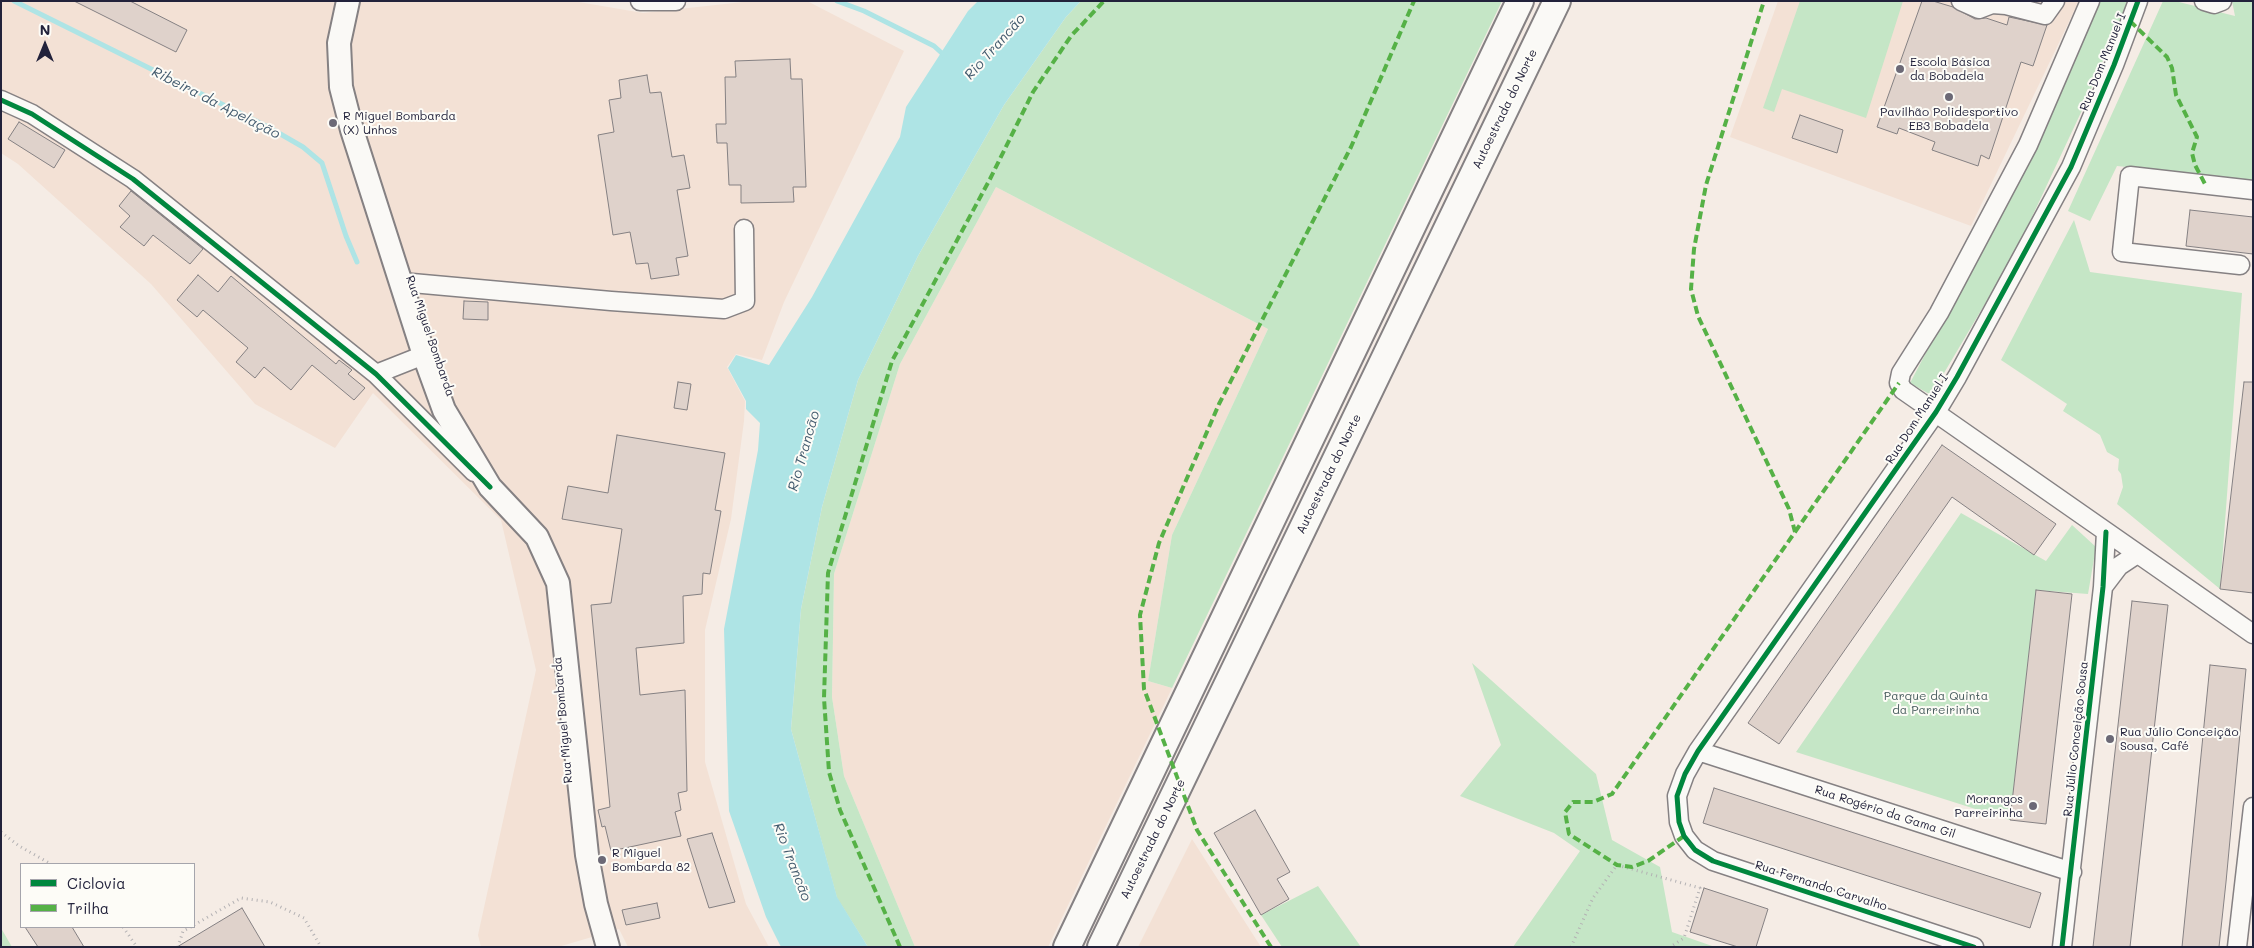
<!DOCTYPE html>
<meta charset="utf-8">
<style>
body{margin:0}
#map{position:relative;width:2254px;height:948px;overflow:hidden;background:#f5ece5;font-family:Mali,sans-serif}
canvas{display:block}
.frame{position:absolute;inset:0;border:2px solid #22223b;pointer-events:none}
.legend{position:absolute;left:20px;top:863px;width:175px;height:65px;box-sizing:border-box;background:#fdfcf7;border:1px solid #a5a5ac;margin:0;padding:6px 9px;list-style:none;font-size:15px;color:#22223b}
.legend li{display:flex;align-items:center;gap:10px;height:25px}
.legend b{width:25px;border:1px solid #a5a5ac}
.north{position:absolute;left:20px;top:20px;width:50px;height:50px;-webkit-text-stroke:4px #fdfcf7;paint-order:stroke;rotate:0deg;font-size:14px;font-weight:700;line-height:20px;text-align:center;color:#22223b}
.north::after{content:'';display:block;margin:auto;width:18px;height:22px;background:#22223b;clip-path:polygon(50% 0,100% 100%,50% 72%,0 100%)}
</style>
<div id="map">
<canvas width="2254" height="948"></canvas>
<div class="frame"></div>
<ul class="legend">
<li><b style="height:6px;background:#00873e"></b>Ciclovia</li>
<li><b style="height:6px;background:#55b146"></b>Trilha</li>
</ul>
<div class="north">N</div>
</div>
<script>
const c = document.querySelector('canvas').getContext('2d');
c.lineJoin = 'round';
function paint(path, color) { c.fillStyle = color; c.fill(path, 'evenodd'); }
const shape = rows => new Path2D(rows.map(r => 'M' + r).join(''));
function trace(path, color, width, dash) { c.strokeStyle = color; c.lineWidth = width; c.lineCap = dash ? 'butt' : 'round'; c.setLineDash(dash || []); c.stroke(path); }
function drawText(font, color, halo, rows, align = 'center') {
  c.font = font + ' Mali,sans-serif'; c.lineWidth = 4; c.setLineDash([]); c.textBaseline = 'middle'; c.strokeStyle = halo; c.fillStyle = color; for (const [text, x, y, turn = 0] of rows) {
    c.save(); c.translate(x, y); c.rotate((+turn || 0) * Math.PI / 180); c.textAlign = isNaN(turn) ? turn : align; if (halo) c.strokeText(text, 0, 0); c.fillText(text, 0, 0); c.restore();
  }
}
paint(shape([
 [1,1,573,1,643,13,752,1,807,1,904,51,784,302,762,360,736,354,727,367,745,401,744,421,731,519,705,630,705,762,746,904,769,947,628,947,619,929,558,947,481,947,478,935,536,670,501,520,373,393,335,448,255,404,151,284,18,164,1,153],
 [1778,1,2079,1,1971,226,1730,137],
 [996,187,1268,329,1172,535,1148,681,1172,688,1048,947,915,947,844,776,832,697,834,574,900,364],
 [1192,839,1261,947,1138,947]
]), '#f3e1d5');
paint(shape([
 [1081,1,1502,1,1172,688,1148,681,1172,535,1268,329,996,187,900,364,834,574,832,697,844,776,915,947,868,947,837,898,791,729,801,609,822,507,858,380,918,256,1004,105,1066,17],
 [1800,1,1903,1,1866,118,1782,89,1774,112,1763,108],
 [2093,1,2128,1,2084,106,2015,253,1931,395,1910,383,2015,184],
 [2163,1,2175,1,2235,16,2232,1,2253,1,2253,180,2117,166,2090,221,2068,211],
 [2074,220,2090,272,2242,293,2220,589,2117,504,2123,487,2121,474,2118,470,2119,459,2107,452,2100,435,2063,411,2067,404,2001,360],
 [1961,513,2046,561,2072,525,2096,547,2088,594,2036,590,2010,820,1796,752],
 [1472,663,1596,774,1612,840,1660,867,1672,932,1715,947,1513,947,1580,851,1554,833,1460,796,1501,745],
 [1318,886,1361,947,1282,947,1261,915],
 [1,928,12,947,1,947]
]), '#c5e6c6');
paint(shape([
 [978,1,1081,1,1066,17,1004,105,918,256,858,380,822,507,801,609,791,729,837,897,868,947,781,947,766,917,729,811,724,629,758,450,760,423,746,409,746,401,728,368,736,355,769,365,812,297,900,137,906,107,968,11]
]), '#aee4e5');
trace(shape([
 [14,1,270,128,303,147,322,163,346,236,357,262],
 [837,1,864,11,934,46,945,56]
]), '#aee4e5', 5);
const building = shape([
 [74,1,130,1,187,30,176,52,74,1],
 [1922,1,1933,1,1953,7,1975,19,1986,18,2007,25,2009,17,2047,25,2033,66,2021,62,1989,159,1981,155,1978,166,1932,150,1935,142,1899,128,1897,134,1877,127,1922,1],
 [790,59,791,79,802,79,806,187,793,187,794,202,741,203,741,185,729,185,727,143,717,143,716,124,726,124,725,77,736,77,735,61,790,59],
 [647,75,650,93,661,92,672,157,684,155,690,188,677,190,688,256,676,258,679,275,651,279,648,263,636,264,630,232,613,235,598,135,614,132,609,100,621,98,619,80,647,75],
 [1800,115,1843,130,1837,153,1792,138,1800,115],
 [19,122,65,150,54,168,8,139,19,122],
 [131,191,203,249,190,264,153,235,144,246,120,227,130,216,119,206,131,191],
 [2190,210,2253,217,2253,254,2186,246,2190,210],
 [198,275,218,292,231,276,336,364,339,360,352,370,348,374,365,388,354,400,312,365,291,390,264,367,255,378,236,362,248,348,203,310,197,317,177,300,198,275],
 [464,301,488,302,488,320,463,319,464,301],
 [678,382,691,384,687,410,674,408,678,382],
 [2244,382,2253,382,2253,593,2220,589,2244,382],
 [617,435,725,453,715,510,721,511,710,574,703,573,702,594,683,596,684,643,636,648,640,695,685,690,687,791,678,793,681,810,675,812,681,836,611,851,605,826,602,827,598,810,610,807,591,605,611,603,622,529,562,519,568,486,608,493,617,435],
 [1942,445,2056,524,2034,555,1952,497,1779,744,1748,723,1942,445],
 [2036,590,2072,594,2046,824,2010,820,2036,590],
 [2132,601,2168,605,2162,658,2130,947,2093,947,2132,601],
 [2210,665,2246,669,2226,882,2219,947,2182,947,2210,665],
 [1714,788,2041,893,2030,928,1703,823,1714,788],
 [1255,810,1290,872,1277,879,1289,899,1261,915,1214,833,1255,810],
 [712,833,735,902,709,908,687,839,712,833],
 [1704,888,1768,909,1756,947,1738,947,1690,932,1704,888],
 [657,903,660,918,626,925,622,910,657,903],
 [242,908,265,947,177,947,242,908],
 [25,927,72,927,84,947,38,947,25,927]
]);
paint(building, '#dfd2cb');
trace(building, '#858183', 1);
const minor = shape([
 [640,1,676,1],
 [1961,1,1979,9,1992,4,2006,5,2045,15,2055,1],
 [2090,1,2028,145,1939,313,1901,373,1899,383,1903,390,2253,634],
 [2204,1,2214,4,2222,1],
 [1,100,32,114,133,179,376,374,474,472],
 [2240,265,2122,252,2130,176,2253,190],
 [401,282,611,301,724,309,745,301,744,229],
 [376,374,424,355],
 [2103,587,2119,566,2137,554],
 [1698,751,2072,872],
 [1974,947,1713,861,1695,850,1684,836,1679,822,1677,796,1685,774,1698,751,1936,412,1957,377,2071,167,2114,65,2138,1],
 [2062,947,2103,587,2106,532],
 [2237,947,2253,807]
]);
const major = shape([
 [348,1,339,43,341,87,352,130,424,355,444,410,490,487,537,537,558,583,587,855,596,904,608,947]
]);
const highway = shape([
 [1067,947,1520,1],
 [1101,947,1557,1]
]);
trace(minor, '#858183', 21);
trace(major, '#858183', 26);
trace(highway, '#858183', 30);
trace(shape([
 [1,832,19,846,51,864],
 [194,925,241,898,270,902,304,918,321,947],
 [123,927,137,947],
 [178,947,183,931,191,927],
 [1571,947,1593,898,1617,865,1700,888,1684,938,1670,947]
]), '#b3b1b3', 3, [1, 4]);
trace(minor, '#faf9f6', 18);
trace(major, '#faf9f6', 22);
trace(highway, '#faf9f6', 26);
trace(shape([
 [2130,21,2167,57,2172,68,2176,95,2197,137,2192,153,2195,165,2205,184],
 [1795,532,1899,383],
 [1684,836,1648,861,1632,867,1617,865,1569,834,1565,812,1573,802,1593,802,1612,794,1795,532,1789,509,1698,316,1691,289,1694,249,1706,185,1764,1],
 [900,947,840,810,829,772,824,698,828,573,892,361,990,179,1033,92,1071,36,1104,1],
 [1271,947,1197,830,1144,689,1140,615,1159,543,1219,404,1351,147,1414,1]
]), '#55b146', 4, [8, 4]);
trace(shape([
 [1,100,32,114,133,179,376,374,490,487],
 [1974,947,1713,861,1695,850,1684,836,1679,822,1677,796,1685,774,1698,751,1936,412,1957,377,2071,167,2114,65,2138,1],
 [2062,947,2103,587,2106,532]
]), '#00873e', 5);
for (const [x, y, r, color] of [
 [1900,69,5,"#6c6976"],
 [1949,97,5,"#6c6976"],
 [333,123,5,"#6c6976"],
 [2110,739,5,"#6c6976"],
 [2033,806,5,"#6c6976"],
 [602,860,5,"#6c6976"]
]) { const dot = new Path2D(); dot.arc(x, y, r, 0, 2 * Math.PI); c.fillStyle = color; c.fill(dot); trace(dot, '#fdfcf7', 2); }
drawText('12px', '#22223b', '#fdfcf7', [
 ["Escola Básica",1910,62],
 ["da Bobadela",1910,76],
 ["Pavilhão Polidesportivo",1949,112,"center"],
 ["EB3 Bobadela",1949,126,"center"],
 ["R Miguel Bombarda",343,116],
 ["(X) Unhos",343,130],
 ["Rua Júlio Conceição",2120,732],
 ["Sousa, Café",2120,746],
 ["Morangos",2023,799,"right"],
 ["Parreirinha",2023,813,"right"],
 ["R Miguel",612,853],
 ["Bombarda 82",612,867]
], 'left');
drawText('12px', '#22223b', '#fdfcf7', [
 ["Rua Dom Manuel I",2103,62,-68],
 ["Autoestrada do Norte",1505,109,-64],
 ["Rua Miguel Bombarda",430,336,71],
 ["Rua Dom Manuel I",1917,419,-57],
 ["Autoestrada do Norte",1329,474,-64],
 ["Rua Miguel Bombarda",563,720,-95],
 ["Rua Júlio Conceição Sousa",2076,739,-84],
 ["Rua Rogério da Gama Gil",1885,812,18],
 ["Autoestrada do Norte",1153,839,-64],
 ["Rua Fernando Carvalho",1821,886,18]
]);
drawText('12px', '#475c5d', '#fdfcf7', [
 ["Parque da Quinta",1936,696],
 ["da Parreirinha",1936,710]
]);
drawText('italic 14px', '#435b6e', '#fdfcf7', [
 ["Rio Trancão",995,47,-48],
 ["Ribeira da Apelação",216,103,27],
 ["Rio Trancão",804,451,-74],
 ["Rio Trancão",792,862,69]
]);
</script>
